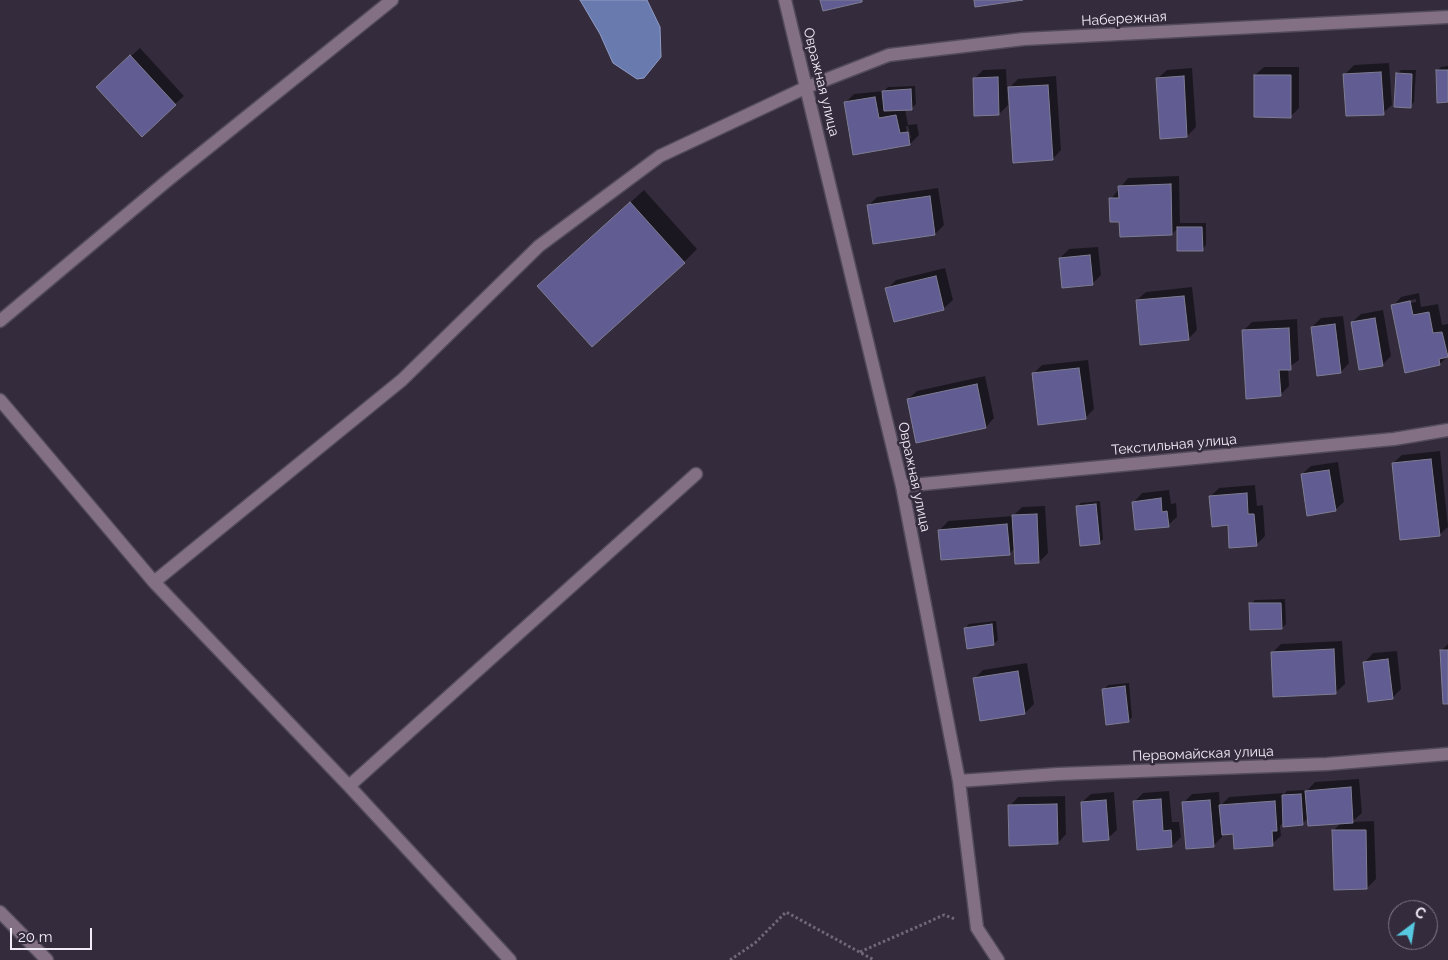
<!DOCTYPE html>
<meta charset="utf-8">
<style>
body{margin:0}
#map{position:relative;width:1448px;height:960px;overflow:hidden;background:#342c3d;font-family:Raleway,sans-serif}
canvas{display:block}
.north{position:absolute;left:1388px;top:900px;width:50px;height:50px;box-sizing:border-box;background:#342c3d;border:1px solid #807987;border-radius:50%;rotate:31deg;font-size:14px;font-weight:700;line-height:20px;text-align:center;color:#f1ecf7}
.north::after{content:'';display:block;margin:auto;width:18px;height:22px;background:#56c9e1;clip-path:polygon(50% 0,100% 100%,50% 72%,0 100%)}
.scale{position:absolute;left:10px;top:928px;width:82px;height:22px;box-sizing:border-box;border:2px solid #f1ecf7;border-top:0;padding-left:6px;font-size:15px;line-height:18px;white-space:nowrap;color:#f1ecf7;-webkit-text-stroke:4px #342c3d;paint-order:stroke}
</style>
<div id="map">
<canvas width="1448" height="960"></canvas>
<div class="north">С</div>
<div class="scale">20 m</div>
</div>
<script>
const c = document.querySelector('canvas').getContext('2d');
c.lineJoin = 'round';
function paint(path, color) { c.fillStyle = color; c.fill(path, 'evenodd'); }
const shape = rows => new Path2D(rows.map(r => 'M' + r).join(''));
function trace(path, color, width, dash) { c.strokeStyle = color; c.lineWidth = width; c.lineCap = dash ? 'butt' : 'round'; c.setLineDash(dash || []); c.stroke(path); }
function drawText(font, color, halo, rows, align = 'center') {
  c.font = font + ' Raleway,sans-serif'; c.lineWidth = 5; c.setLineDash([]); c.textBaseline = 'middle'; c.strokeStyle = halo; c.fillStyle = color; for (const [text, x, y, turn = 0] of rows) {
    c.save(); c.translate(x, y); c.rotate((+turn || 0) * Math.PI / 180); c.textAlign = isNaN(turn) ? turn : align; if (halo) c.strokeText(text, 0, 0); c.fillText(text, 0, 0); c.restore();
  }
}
const water = shape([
 [580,0,647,0,660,27,661,57,644,78,637,79,613,63,600,34,580,0]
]);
paint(water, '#687aae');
trace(water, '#919cc4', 1);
paint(shape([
 [140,48,184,96,175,104,106,78],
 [1389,63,1392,105,1383,113,1345,74,1354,65],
 [1448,66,1448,101,1437,71,1441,67],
 [1264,67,1299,67,1299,108,1290,117,1255,75],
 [1192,68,1196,127,1187,136,1158,78,1167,70],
 [1006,69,1008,105,999,114,974,79,983,70],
 [1401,70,1416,70,1414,102,1410,106,1397,74],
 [1056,76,1061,150,1053,159,1009,88,1018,79],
 [915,86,916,104,912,108,905,109,908,125,917,124,919,135,910,144,854,153,845,103,854,94,884,91,888,87],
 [906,126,908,126,911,138,908,138],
 [1179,176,1180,223,1206,223,1206,245,1202,250,1178,228,1172,234,1120,220,1111,199,1128,178],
 [938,188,944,225,935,234,868,206,877,197],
 [644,190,697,249,684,262,552,273],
 [1098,247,1101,275,1092,284,1060,258,1069,249],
 [945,268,953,300,944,308,895,320,887,289,896,280],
 [1192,287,1197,330,1188,339,1137,300,1146,292],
 [1419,293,1421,307,1438,304,1442,325,1448,324,1448,356,1440,364,1393,306,1401,297],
 [1416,299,1416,302,1401,305,1401,302],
 [1383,310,1391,356,1382,365,1352,322,1361,314],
 [1343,316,1349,363,1341,372,1312,327,1321,318],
 [1297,319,1299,360,1288,368,1289,386,1280,395,1243,331,1252,322],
 [1088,360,1094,409,1085,418,1033,374,1042,365],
 [985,376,994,418,986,427,908,399,917,391],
 [1440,451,1448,527,1439,535,1393,463,1402,455],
 [1338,462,1344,502,1335,510,1302,474,1311,466],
 [1255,485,1257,506,1263,505,1265,536,1256,545,1229,524,1211,496,1219,488],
 [1169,490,1171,504,1176,503,1177,517,1168,525,1134,502,1142,493],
 [1100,501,1103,539,1099,543,1077,507,1081,503],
 [1045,506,1048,553,1039,562,1015,548,1009,554,940,530,948,521,1013,516,1022,507],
 [1285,599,1286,624,1282,628,1251,604,1255,600],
 [996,621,998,640,994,644,965,629,969,624],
 [1342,641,1345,684,1336,692,1275,696,1272,653,1281,644],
 [1448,644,1448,703,1441,651],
 [1397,651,1401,689,1392,698,1365,662,1373,653],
 [1027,663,1034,704,1025,713,974,679,983,670],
 [1129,683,1132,717,1128,721,1104,689,1108,685],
 [1359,779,1362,813,1352,822,1374,821,1376,879,1367,888,1333,831,1342,822,1308,818,1302,824,1284,822,1280,826,1281,836,1272,844,1234,833,1222,834,1222,837,1213,846,1183,803,1192,794,1219,792,1220,806,1229,797,1283,793,1283,795,1287,791,1304,790,1305,793,1315,782],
 [1169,791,1172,822,1179,822,1181,837,1172,846,1134,802,1143,793],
 [1114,792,1117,830,1108,838,1082,802,1091,794],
 [1065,796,1066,834,1058,843,1010,806,1018,797]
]), '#0007');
const building = shape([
 [820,0,862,0,862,2,823,11,820,0],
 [974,0,1023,0,975,7,974,0],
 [130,55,176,105,142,137,96,87,130,55],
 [1436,70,1448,70,1448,102,1437,103,1436,70],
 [1381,72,1384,115,1346,116,1343,74,1381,72],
 [1396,73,1412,74,1411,108,1394,107,1396,73],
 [1254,75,1291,75,1291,118,1254,117,1254,75],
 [1184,76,1187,137,1160,139,1156,78,1184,76],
 [998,77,999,115,974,116,973,78,998,77],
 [1048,85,1053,160,1013,163,1008,87,1048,85],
 [911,89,912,110,884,111,882,91,911,89],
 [875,97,879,118,896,115,900,133,908,132,910,145,853,155,844,102,875,97],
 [1171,184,1172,235,1120,237,1119,222,1110,222,1109,198,1119,198,1118,186,1171,184],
 [930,196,935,235,873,244,867,205,930,196],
 [630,202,685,263,592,347,537,286,630,202],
 [1177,227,1202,227,1203,251,1177,251,1177,227],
 [1090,255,1093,285,1062,288,1059,258,1090,255],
 [936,276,944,310,894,322,885,288,936,276],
 [1184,296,1189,340,1140,345,1136,300,1184,296],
 [1410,301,1413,315,1429,312,1433,333,1442,332,1448,357,1439,359,1440,365,1405,373,1391,305,1410,301],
 [1375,318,1383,366,1359,370,1351,322,1375,318],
 [1335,324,1341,373,1317,376,1311,327,1335,324],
 [1289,328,1291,370,1279,370,1281,396,1246,399,1242,330,1289,328],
 [1079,368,1086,419,1038,425,1032,373,1079,368],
 [977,384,986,428,916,443,907,399,977,384],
 [1431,459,1440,536,1400,540,1392,463,1431,459],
 [1329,470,1336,511,1307,516,1301,474,1329,470],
 [1247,493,1248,514,1254,514,1257,546,1229,548,1228,525,1212,527,1209,496,1247,493],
 [1161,498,1162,512,1167,511,1169,527,1135,530,1132,502,1161,498],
 [1096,504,1100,544,1080,546,1076,506,1096,504],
 [1037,514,1039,563,1015,564,1012,515,1037,514],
 [1007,524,1010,555,941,560,938,530,1007,524],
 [1249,603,1281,603,1282,629,1250,630,1249,603],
 [992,624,994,645,967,649,964,628,992,624],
 [1334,649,1336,694,1273,697,1271,652,1334,649],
 [1440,650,1448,650,1448,704,1443,704,1440,650],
 [1388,659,1393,699,1368,702,1363,662,1388,659],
 [1018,671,1025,714,980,721,973,678,1018,671],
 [1125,686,1129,722,1106,725,1102,689,1125,686],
 [1351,787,1353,823,1308,826,1305,791,1351,787],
 [1301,794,1303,825,1283,827,1282,795,1301,794],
 [1161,799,1163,831,1171,830,1172,847,1137,850,1133,801,1161,799],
 [1106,800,1109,840,1083,842,1081,802,1106,800],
 [1210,800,1214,847,1186,849,1182,802,1210,800],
 [1275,801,1277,831,1272,831,1273,846,1234,849,1233,834,1222,835,1219,805,1275,801],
 [1057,804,1058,844,1009,846,1008,805,1057,804],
 [1332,830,1366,830,1367,889,1334,890,1332,830]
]);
paint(building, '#615c91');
trace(building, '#7e7d92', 1);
const minor = shape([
 [785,0,902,486,959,781,977,928,998,960],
 [0,321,168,180,392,0],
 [0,400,154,582],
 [902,486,1394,439,1448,430],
 [959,781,1058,774,1327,764,1448,754],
 [349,786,696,474],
 [0,912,47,960],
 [510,960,349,786,154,582,402,380,539,246,660,156,807,87,889,55,1024,39,1448,17]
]);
trace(minor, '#524b5b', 15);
trace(shape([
 [860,952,944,915,955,919],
 [730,960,755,943,786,912,874,960]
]), '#6f6877', 3, [2.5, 2.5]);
trace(minor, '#837084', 12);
drawText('14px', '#f1ecf7', '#342c3d', [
 ["Набережная",1124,19,-3],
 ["Овражная улица",821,82,76],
 ["Текстильная улица",1174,445,-5],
 ["Овражная улица",914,477,78],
 ["Первомайская улица",1203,754,-2]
]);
</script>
